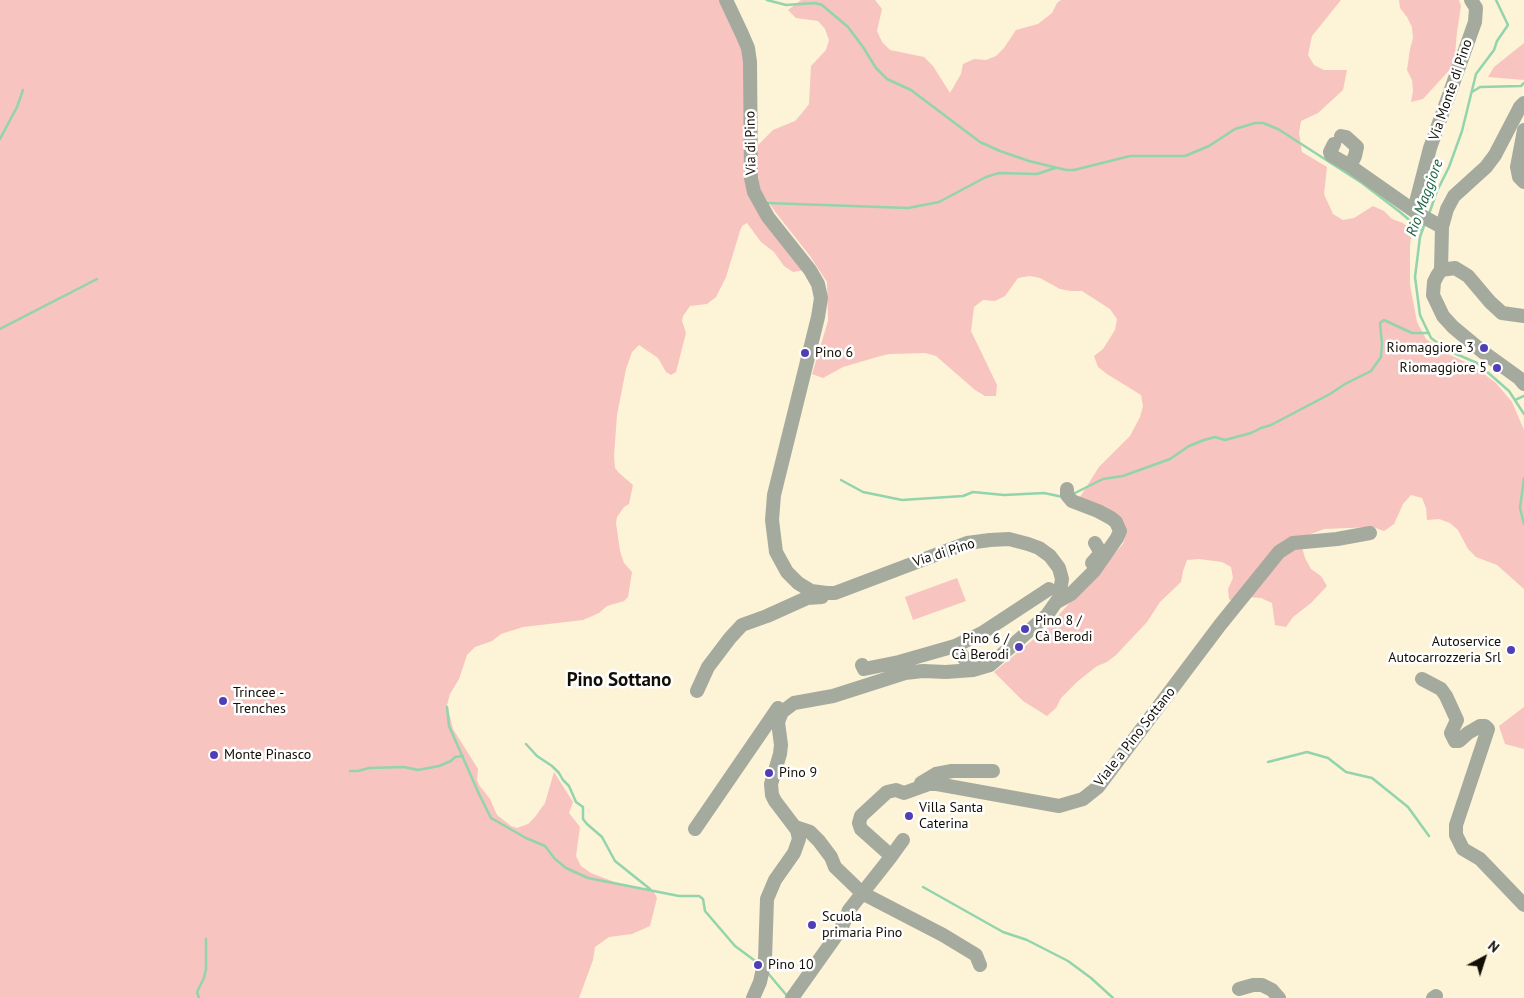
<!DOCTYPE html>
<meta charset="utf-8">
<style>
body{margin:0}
#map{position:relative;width:1524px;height:998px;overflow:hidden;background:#fdf3d6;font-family:"PT Sans",sans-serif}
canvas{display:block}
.north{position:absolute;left:1459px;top:933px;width:50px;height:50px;-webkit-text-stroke:4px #fff;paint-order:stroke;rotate:40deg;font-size:14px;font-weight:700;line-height:20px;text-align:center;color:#130f06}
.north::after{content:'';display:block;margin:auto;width:18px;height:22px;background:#130f06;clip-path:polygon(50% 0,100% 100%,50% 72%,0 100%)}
</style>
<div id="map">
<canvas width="1524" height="998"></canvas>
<div class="north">N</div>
</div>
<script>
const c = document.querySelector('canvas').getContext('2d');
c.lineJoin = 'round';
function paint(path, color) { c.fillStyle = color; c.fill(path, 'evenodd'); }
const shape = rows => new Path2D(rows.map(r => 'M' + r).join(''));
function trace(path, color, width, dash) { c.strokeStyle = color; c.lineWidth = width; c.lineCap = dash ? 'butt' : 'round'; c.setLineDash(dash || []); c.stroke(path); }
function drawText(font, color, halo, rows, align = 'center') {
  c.font = font + ' "PT Sans",sans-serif'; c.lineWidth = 5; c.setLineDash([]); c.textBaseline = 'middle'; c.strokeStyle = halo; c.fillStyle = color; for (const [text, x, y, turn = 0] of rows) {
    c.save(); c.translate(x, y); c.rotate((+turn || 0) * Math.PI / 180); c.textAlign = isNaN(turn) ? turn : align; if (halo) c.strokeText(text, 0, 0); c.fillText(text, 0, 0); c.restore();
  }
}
paint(shape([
 [0,0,721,0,738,37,746,66,747,179,805,270,793,272,784,266,774,252,761,242,747,223,742,226,740,231,726,277,716,297,707,304,690,306,683,316,682,321,686,333,676,372,671,375,666,372,658,358,639,345,632,352,626,369,617,415,614,456,615,468,619,473,633,485,629,504,624,507,617,517,616,523,620,551,624,563,632,572,628,597,624,601,607,606,599,613,583,620,523,627,501,634,492,641,475,647,467,655,459,679,450,694,447,705,453,729,478,769,477,780,479,785,490,799,497,815,511,826,517,828,528,824,535,817,545,803,554,772,573,802,569,813,580,827,576,856,581,866,591,873,625,886,654,892,657,898,650,926,632,934,609,937,595,947,593,960,579,998,0,998],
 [801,0,875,0,882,9,877,31,882,42,890,50,924,57,933,66,950,93,961,74,963,64,974,59,986,60,996,56,1004,48,1016,30,1038,24,1052,13,1057,3,1061,0,1341,0,1312,36,1308,55,1314,65,1324,70,1347,70,1343,90,1318,113,1301,121,1299,133,1302,152,1327,167,1324,194,1333,214,1343,220,1354,218,1373,206,1384,211,1392,219,1403,223,1412,231,1410,244,1410,285,1417,322,1426,339,1450,355,1472,365,1496,383,1512,402,1524,430,1524,589,1497,565,1476,557,1468,549,1458,530,1450,523,1439,519,1427,520,1426,508,1422,498,1411,495,1403,504,1394,524,1384,531,1373,527,1324,529,1306,536,1302,547,1305,558,1311,569,1321,576,1327,586,1311,603,1293,617,1286,627,1275,625,1272,603,1261,598,1249,597,1233,602,1229,599,1228,589,1233,578,1231,567,1222,562,1199,559,1187,560,1183,571,1181,582,1160,602,1147,622,1116,655,1107,662,1097,666,1078,681,1061,698,1056,708,1047,716,1023,701,994,672,1046,629,1123,544,1126,533,1080,497,1099,467,1130,436,1140,417,1143,406,1141,395,1107,374,1098,367,1094,356,1103,349,1115,330,1117,319,1110,309,1082,291,1071,291,1060,289,1040,278,1030,276,1018,278,1005,296,995,301,983,300,974,307,971,331,997,385,996,396,985,396,975,390,936,356,925,353,889,354,877,357,843,367,823,378,812,374,828,321,827,282,810,256,776,213,760,190,758,174,758,145,773,130,795,121,802,113,809,104,811,66,826,50,829,40,825,29,818,21,796,18,788,10],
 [1399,0,1459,0,1461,6,1457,32,1454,65,1423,99,1411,102,1413,91,1412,80,1407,70,1410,49,1413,38,1412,27,1407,17,1400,8],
 [1524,43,1524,80,1488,77,1494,67],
 [957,578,966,601,913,620,905,597],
 [1524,707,1524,749,1505,744,1499,726]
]), '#f7c4c0');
trace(shape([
 [767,0,786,5,815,3,822,5,848,27,863,47,876,68,887,79,911,90,980,142,1000,151,1029,161,1066,170,1074,170,1130,156,1185,156,1209,146,1235,129,1255,123,1263,123,1278,129,1362,183,1400,212,1422,231],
 [1472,92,1480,87,1521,86,1524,83],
 [0,139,17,107,23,90],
 [767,203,908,208,939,202,986,177,999,173,1037,174,1055,168],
 [1429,214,1437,191,1449,167,1462,131,1476,74,1494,50,1497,41,1508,25,1496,0],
 [1425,223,1420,237,1415,277,1420,315,1431,338,1447,350,1477,363,1509,391,1524,414],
 [0,329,97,279],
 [1515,400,1524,396],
 [1524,478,1520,508,1524,524],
 [841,480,863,492,902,500,963,496,973,492,1004,495,1044,493,1063,497],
 [1073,494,1103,479,1123,476,1170,459,1189,446,1204,440,1215,437,1225,440,1251,433,1261,428,1271,425,1330,394,1345,384,1371,371,1381,357,1382,344,1380,323,1384,320,1412,333,1429,333],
 [447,707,449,726,479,794,491,818,526,838,545,846,555,859,566,868,588,878,679,896,699,896,703,899,705,911,735,946,758,963],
 [526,744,537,756,552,766,559,773,563,780,569,786,576,802,583,807,583,819,587,824,602,837,615,861,650,889],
 [1268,762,1307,752,1328,758,1346,772,1372,778,1408,807,1429,836],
 [350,771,358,771,369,768,404,767,418,770,439,766,451,761,455,757,463,756],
 [923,887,1003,932,1027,940,1068,961,1091,978,1113,998],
 [767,972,788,997],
 [199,998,197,992,204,978,206,969,206,939]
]), '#92d4ac', 2.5);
trace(shape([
 [726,0,742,34,748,48,750,62,751,178,754,192,768,217,810,270,818,284,821,298,818,317,774,495,772,520,776,552,787,572,798,583,811,591,827,593,835,593,967,543,990,540,1009,539,1028,544,1039,548,1050,556,1059,568,1062,579,1059,598,1047,615,990,665,973,670,946,672,923,671,905,673,833,696,794,703,782,712,778,722,781,745,780,754,771,784,772,795,775,801,797,830,799,839,794,853,775,880,767,899,765,959,760,982,753,998],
 [1524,130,1517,167,1519,177,1524,182],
 [1341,136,1346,137,1357,147,1355,156,1350,166,1420,215,1442,227],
 [1334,144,1330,152,1331,155,1350,166],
 [1414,210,1430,148,1475,22,1476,8,1471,0],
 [1441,270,1442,227,1447,209,1454,196,1486,167,1495,155,1520,107,1524,103],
 [1524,316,1502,313,1490,302,1468,276,1455,268,1441,270,1437,276,1434,282,1433,295,1443,316,1453,327,1483,352,1519,378,1524,384],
 [1092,563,1101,553,1095,543],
 [1057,602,1071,594,1094,571,1117,538,1120,531,1116,522,1111,518,1098,511,1072,501,1067,495,1067,489],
 [955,646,973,670],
 [862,665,864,669,899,662,955,646,982,633,1049,589],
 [1422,679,1441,689,1446,696,1457,720,1451,733,1455,741,1459,741,1468,733,1480,726,1485,726,1488,729,1456,825,1456,835,1463,849,1480,859,1524,905],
 [697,691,708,667,730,638,742,625,767,616,807,598,822,597],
 [921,783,936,774,952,771,993,771],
 [795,827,810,832,819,841,831,857,835,867,862,893,943,935,976,955,980,965],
 [695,829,778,708],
 [890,858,903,840],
 [1239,989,1253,985,1262,985,1272,990,1279,998],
 [792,998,841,929,849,910,890,858,889,854,861,829,859,823,861,816,887,792,896,790,904,793,929,784,937,784,1059,806,1083,799,1098,787,1220,625,1279,552,1293,543,1337,539,1370,533],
 [1433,998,1436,996]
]), '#a5aa9e', 14);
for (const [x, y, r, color] of [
 [1484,348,5,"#503eb5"],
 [805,353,5,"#503eb5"],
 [1497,368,5,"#503eb5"],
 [1025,629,5,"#503eb5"],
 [1019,647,5,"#503eb5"],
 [1511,650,5,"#503eb5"],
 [223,701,5,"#503eb5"],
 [214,755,5,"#503eb5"],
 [769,773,5,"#503eb5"],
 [909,816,5,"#503eb5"],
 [812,925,5,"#503eb5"],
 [758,965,5,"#503eb5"]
]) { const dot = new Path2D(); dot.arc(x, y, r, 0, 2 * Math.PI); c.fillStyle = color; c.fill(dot); trace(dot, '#fff', 2); }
drawText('14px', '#130f06', '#fff', [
 ["Via Monte di Pino",1451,90,-71],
 ["Via di Pino",751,143,-91],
 ["Via di Pino",944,553,-18],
 ["Viale a Pino Sottano",1135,737,-52]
]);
drawText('14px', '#130f06', '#fff', [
 ["Riomaggiore 3",1474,348,"right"],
 ["Pino 6",815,353],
 ["Riomaggiore 5",1487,368,"right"],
 ["Pino 8 /",1035,621],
 ["Cà Berodi",1035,637],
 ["Pino 6 /",1009,639,"right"],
 ["Cà Berodi",1009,655,"right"],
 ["Autoservice",1501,642,"right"],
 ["Autocarrozzeria Srl",1501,658,"right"],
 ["Trincee -",233,693],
 ["Trenches",233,709],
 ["Monte Pinasco",224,755],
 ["Pino 9",779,773],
 ["Villa Santa",919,808],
 ["Caterina",919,824],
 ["Scuola",822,917],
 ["primaria Pino",822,933],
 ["Pino 10",768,965]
], 'left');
drawText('italic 15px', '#17633f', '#fff', [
 ["Rio Maggiore",1425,198,-70]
]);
drawText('bold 19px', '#130f06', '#fff', [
 ["Pino Sottano",619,681]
]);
</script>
